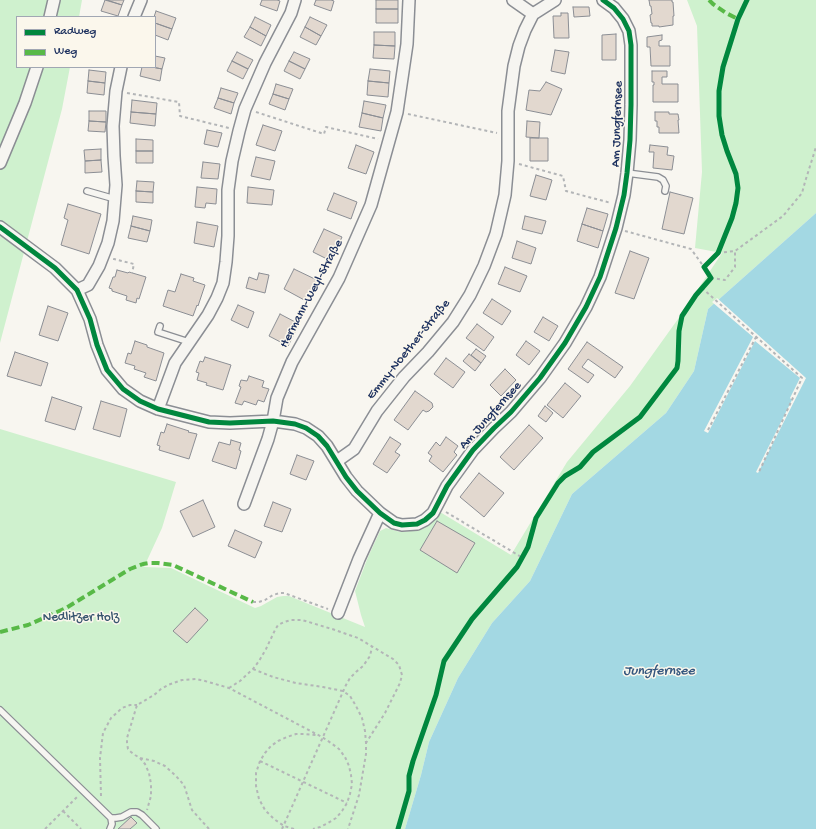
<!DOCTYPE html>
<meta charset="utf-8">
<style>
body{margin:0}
#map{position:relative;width:816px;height:829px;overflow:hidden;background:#f8f6f0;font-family:"Gochi Hand",sans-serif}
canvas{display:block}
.legend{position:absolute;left:16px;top:16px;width:140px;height:52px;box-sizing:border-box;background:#fbf7ec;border:1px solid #a1a7b3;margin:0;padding:5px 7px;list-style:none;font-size:12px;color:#1b2f5e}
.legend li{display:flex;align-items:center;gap:8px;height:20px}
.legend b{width:20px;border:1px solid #a1a7b3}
</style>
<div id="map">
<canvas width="816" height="829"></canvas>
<ul class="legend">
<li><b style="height:5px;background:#00873e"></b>Radweg</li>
<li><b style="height:5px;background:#58b947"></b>Weg</li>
</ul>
</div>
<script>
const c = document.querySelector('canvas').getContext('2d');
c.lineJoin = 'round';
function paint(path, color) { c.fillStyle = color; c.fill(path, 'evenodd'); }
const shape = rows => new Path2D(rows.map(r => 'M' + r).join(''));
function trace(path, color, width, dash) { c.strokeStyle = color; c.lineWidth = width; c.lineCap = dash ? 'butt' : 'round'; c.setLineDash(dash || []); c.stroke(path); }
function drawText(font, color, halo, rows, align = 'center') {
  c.font = font + ' "Gochi Hand",sans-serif'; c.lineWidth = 3; c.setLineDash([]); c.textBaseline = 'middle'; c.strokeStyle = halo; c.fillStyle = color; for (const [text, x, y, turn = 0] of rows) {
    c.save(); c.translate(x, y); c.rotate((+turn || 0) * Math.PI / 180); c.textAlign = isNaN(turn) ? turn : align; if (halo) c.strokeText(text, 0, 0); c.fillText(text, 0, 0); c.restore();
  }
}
paint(shape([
 [0,0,82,0,79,17,17,17,17,67,70,67,62,109,0,343],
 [687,0,816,0,816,213,708,309,694,371,666,413,572,494,530,581,492,623,458,678,429,742,421,775,405,829,0,829,0,429,176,482,162,528,144,567,171,568,255,608,261,606,277,597,283,596,289,596,365,627,361,615,355,591,368,557,380,531,386,528,400,532,411,531,427,525,440,512,511,555,567,462,630,386,678,319,722,253,695,248,702,172,697,26]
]), '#cff1ce');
paint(shape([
 [816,213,816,829,405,829,421,775,429,742,458,678,492,623,530,581,572,494,666,413,694,371,708,309]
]), '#a3d8e3');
paint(shape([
 [717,298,806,378,758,473,756,472,792,400,790,398,800,378,755,341,708,433,704,431,753,337,712,302]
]), '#f8f6f0');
const building = shape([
 [105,0,122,5,118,16,101,11,105,0],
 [107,0,124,0,122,5,107,0],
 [262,0,277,0,280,1,277,11,260,5,262,0],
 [316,0,331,0,334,1,331,11,314,5,316,0],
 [376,0,398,0,398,9,376,9,376,0],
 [649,0,672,0,672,2,673,2,674,16,673,16,673,25,659,27,659,26,652,26,652,23,651,23,650,15,652,14,651,6,650,6,649,0],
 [573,7,589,7,590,16,574,17,573,7],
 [376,9,398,9,398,23,376,23,376,9],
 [156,11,176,18,172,29,155,23,155,17,154,17,156,11],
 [561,13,568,13,569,38,554,38,553,16,561,16,561,13],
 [255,17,271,25,266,36,250,27,255,17],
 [310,17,327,25,321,36,305,27,310,17],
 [155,23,172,29,168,40,155,35,155,23],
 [250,27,266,36,261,46,244,37,250,27],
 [305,27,321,36,316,45,300,37,305,27],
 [374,32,395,32,395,46,374,45,374,32],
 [616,34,616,60,602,60,602,35,616,34],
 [662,35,662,40,659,41,659,46,670,46,670,66,651,66,650,47,647,47,647,37,662,35],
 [374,45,395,46,394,59,373,58,374,45],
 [555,50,569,52,565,74,551,71,555,50],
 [237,52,253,60,248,69,232,61,237,52],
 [294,52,310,59,305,69,289,61,294,52],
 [155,56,165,58,162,69,152,67,155,67,155,56],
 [232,61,248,69,243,79,227,71,232,61],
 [289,61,305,69,300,79,284,71,289,61],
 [142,67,152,67,162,69,160,81,140,76,142,67],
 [370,69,390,71,389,83,368,81,370,69],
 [89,70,106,72,105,83,88,81,89,70],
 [652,71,667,71,667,77,662,77,662,84,678,84,678,102,653,102,653,85,654,85,654,82,652,82,652,71],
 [88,81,105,83,104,95,87,93,88,81],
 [368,81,389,83,388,97,367,95,368,81],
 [546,82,562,89,551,115,526,110,529,90,540,91,546,82],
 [276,84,293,89,289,99,273,94,276,84],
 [221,88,238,93,234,103,218,98,221,88],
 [273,94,289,99,285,110,269,104,273,94],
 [218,98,234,103,231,114,214,108,218,98],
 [132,100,157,103,156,114,131,112,132,100],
 [364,101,386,105,383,118,362,113,364,101],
 [89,111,106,111,106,122,89,121,89,111],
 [131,112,156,114,155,126,130,123,131,112],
 [655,112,669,112,669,114,678,114,679,120,678,120,679,133,659,133,659,127,657,127,657,121,655,121,655,112],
 [362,113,383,118,381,131,359,127,362,113],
 [89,121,106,122,105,132,88,131,89,121],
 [527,121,540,122,539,138,526,137,527,121],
 [263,125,282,131,275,151,256,145,263,125],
 [207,130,222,133,218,147,204,144,207,130],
 [530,138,548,138,548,161,530,161,530,138],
 [136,139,153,140,153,151,136,151,136,139],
 [356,145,374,152,366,174,348,168,356,145],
 [650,145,668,147,667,155,674,156,672,170,653,168,654,152,649,152,650,145],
 [101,149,101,160,85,161,84,150,101,149],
 [136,151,153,151,153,163,136,163,136,151],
 [256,157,275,161,270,180,251,176,256,157],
 [101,160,102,172,85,173,85,161,101,160],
 [203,162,220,164,218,179,201,178,203,162],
 [536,175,552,180,546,200,530,196,536,175],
 [137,181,154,182,153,192,136,191,137,181],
 [197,187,217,189,216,204,206,203,205,208,195,207,197,187],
 [248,187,274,190,272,205,247,203,248,187],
 [136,191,153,192,153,203,136,202,136,191],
 [670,192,693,198,684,234,662,229,670,192],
 [334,193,357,202,351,219,327,210,334,193],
 [68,204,101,214,89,254,61,245,68,220,64,218,68,204],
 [587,208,608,214,603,231,582,224,587,208],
 [133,216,152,220,150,231,131,226,133,216],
 [525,216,546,221,542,234,522,229,525,216],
 [197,222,218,226,214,247,194,243,197,222],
 [582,224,603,231,598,248,577,241,582,224],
 [131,226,150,231,147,242,128,238,131,226],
 [324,229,342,237,331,261,313,252,324,229],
 [517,241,536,248,531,264,512,258,517,241],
 [630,251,649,258,634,299,615,293,630,251],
 [505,267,527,276,520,292,498,284,505,267],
 [294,269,319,281,308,302,284,289,294,269],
 [117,270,128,273,129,272,146,277,139,299,137,298,136,303,126,300,127,296,112,291,112,289,109,288,113,277,115,277,117,270],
 [259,273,269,275,265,293,246,288,249,277,257,280,259,273],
 [181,274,194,278,193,281,205,285,198,306,197,305,193,316,163,306,168,290,175,292,181,274],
 [492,299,511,311,502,325,483,313,492,299],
 [238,305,254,312,248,328,231,320,238,305],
 [48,306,68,313,58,341,39,335,48,306],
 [280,314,299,324,288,346,269,336,280,314],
 [543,317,558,326,549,341,534,332,543,317],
 [477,324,494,337,484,351,466,338,477,324],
 [135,341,147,345,147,347,164,353,156,381,144,377,146,373,134,369,135,366,125,363,128,353,131,354,135,341],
 [526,341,540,351,529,365,516,355,526,341],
 [587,342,623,367,615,378,588,359,582,367,594,375,588,383,568,369,587,342],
 [476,349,486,356,481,363,471,355,476,349],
 [15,352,48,363,41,386,7,376,15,352],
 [469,354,481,363,475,371,463,361,469,354],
 [205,357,231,365,223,390,206,385,207,383,197,380,199,373,196,372,200,361,203,362,205,357],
 [446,358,465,372,453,388,434,374,446,358],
 [505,369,516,380,501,396,490,385,505,369],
 [249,376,264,381,262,387,269,389,264,402,258,400,256,405,244,401,242,405,235,403,241,387,239,386,241,380,247,381,249,376],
 [565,383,581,396,563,418,547,405,565,383],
 [415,391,432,403,433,407,429,411,426,412,423,410,408,430,394,420,415,391],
 [52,397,82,407,75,430,45,421,52,397],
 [101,401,127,409,120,437,93,429,101,401],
 [545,406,553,413,546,422,538,416,545,406],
 [167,424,189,431,188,432,197,434,189,459,159,450,160,446,157,445,161,432,164,433,167,424],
 [529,425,543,438,514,470,500,457,529,425],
 [390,437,401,444,395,452,400,455,387,473,373,464,390,437],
 [446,437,458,446,454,452,457,455,443,472,429,461,432,456,428,453,436,442,440,446,446,437],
 [231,440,241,443,239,450,241,451,236,469,212,461,219,442,230,445,231,440],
 [297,455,314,461,306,480,290,474,297,455],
 [479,473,504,493,484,517,460,497,479,473],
 [203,500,215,527,193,537,180,511,203,500],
 [273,502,291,509,282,532,264,526,273,502],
 [437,521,475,543,457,573,420,550,437,521],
 [235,530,262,542,255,558,228,546,235,530],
 [195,608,208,620,187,643,173,631,195,608],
 [131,817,137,823,130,829,118,829,131,817]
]);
paint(building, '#e2d8cf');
trace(building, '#8b8e94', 1);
const lane = shape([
 [627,173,658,177,663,180,666,186,665,191],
 [87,191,115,199],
 [160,326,158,332,189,342],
 [0,710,111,818],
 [110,829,112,824,111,818,116,818,122,817,131,812,137,812,142,815,156,829]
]);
const street = shape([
 [513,0,533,14,555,0],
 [50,17,54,0],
 [134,17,141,0],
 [0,163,25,103,37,67],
 [0,227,55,268,77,290,90,319,97,345,107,370,123,389,140,401,158,409,209,422,230,423,273,421,295,424,306,428,318,436,327,446,346,477,357,491,380,513,394,523,402,525,417,524,425,520,433,513,447,486,473,450,494,428,511,412,540,378,565,343,586,307,600,277,616,228,624,195,627,173,630,140,631,105,631,45,629,31,623,19,614,8,603,0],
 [77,290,88,285,99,266,108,243,113,221,116,185,114,156,113,126,116,91,121,67],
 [158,409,175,363,208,315,217,298,223,283,226,262,228,236,228,190,232,161,239,131,245,109,265,63,291,13,295,0],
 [337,461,354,449,377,411,404,377,428,352,453,322,470,295,484,266,496,234,505,195,508,161,508,111,514,66,519,46,525,30,533,14],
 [244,504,268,439,273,421,277,398,292,362,339,278,371,205,397,112,407,44,409,0],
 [338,613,359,559,380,513]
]);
trace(lane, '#8b8e94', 8);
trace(street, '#8b8e94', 14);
trace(shape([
 [127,93,179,102,180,116,229,128],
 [256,112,324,134,326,127,378,139],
 [408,114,497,133],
 [519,164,563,176,566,191,611,203],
 [625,231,691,249,704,267],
 [718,253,735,251,783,216,802,193,805,182,816,147],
 [114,260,114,259,134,264,132,273],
 [711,278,725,280,735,267,735,251],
 [702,288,802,378,759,472],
 [708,430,756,337],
 [446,512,523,558],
 [253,602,259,602,265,600,273,595,280,593,284,593,328,609],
 [253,669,273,677,296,683,323,687,343,691,350,696,356,706,362,718,365,731,366,743,366,754,359,795,348,829],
 [229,688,240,681,253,669,259,661,266,649,275,630,278,625,284,622,291,620,302,620,332,629,358,638,393,659,399,665,402,675,400,683,385,713,366,743],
 [140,758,145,764,149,773,151,784,151,796,147,810],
 [260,761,347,803],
 [101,796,100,758,103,733,111,718,122,708,130,705,137,705],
 [63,811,81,829],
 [45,829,78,796],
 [209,829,192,810,184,785,176,776,165,766,154,761,140,758,135,755,131,752,128,749,127,743,127,738,137,705,154,695,161,689,168,685,182,680,196,679,205,681,229,688,322,737,331,743,339,749,345,757,349,766,351,775,352,784,350,794,347,803,342,811,336,818,328,823,320,827,313,829],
 [282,829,346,685,350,678,356,672,363,666,370,656,372,647],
 [294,829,284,826,274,819,265,810,259,799,256,786,256,773,260,761,265,753,271,746,278,741,287,737,296,734,305,734,316,735]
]), '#b3b5b7', 2, [3, 3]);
trace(lane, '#f6f5f1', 5.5);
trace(street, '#f6f5f1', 11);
trace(shape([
 [709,0,713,4,726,13,738,19],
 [0,632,28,625,66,608,130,569,143,564,149,563,158,563,173,565,253,602]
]), '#58b947', 4, [8, 4]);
trace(shape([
 [0,227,55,268,77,290,90,319,97,345,107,370,123,389,140,401,158,409,209,422,230,423,273,421,295,424,306,428,318,436,327,446,346,477,357,491,380,513,394,523,402,525,417,524,425,520,433,513,447,486,473,450,494,428,511,412,540,378,565,343,586,307,600,277,616,228,624,195,627,173,630,140,631,105,631,45,629,31,623,19,614,8,603,0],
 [398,829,409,791,409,776,413,761,436,695,444,661,472,619,517,567,528,547,536,518,558,483,565,476,580,467,593,452,640,417,677,368,678,361,679,331,682,316,696,295,711,278,704,267,718,253,732,218,736,203,738,188,736,174,727,151,722,135,719,116,719,91,723,67,738,19,747,0]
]), '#00873e', 5);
drawText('13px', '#1b2f5e', '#fbf7ec', [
 ["Am Jungfernsee",618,124,-88],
 ["Hermann-Weyl-Straße",312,294,-62],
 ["Emmy-Noether-Straße",409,350,-51],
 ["Am Jungfernsee",491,416,-48]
]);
drawText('13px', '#38556f', '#fbf7ec', [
 ["Nedlitzer Holz",81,618]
]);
drawText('italic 14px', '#34567e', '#fbf7ec', [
 ["Jungfernsee",659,672]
]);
</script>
